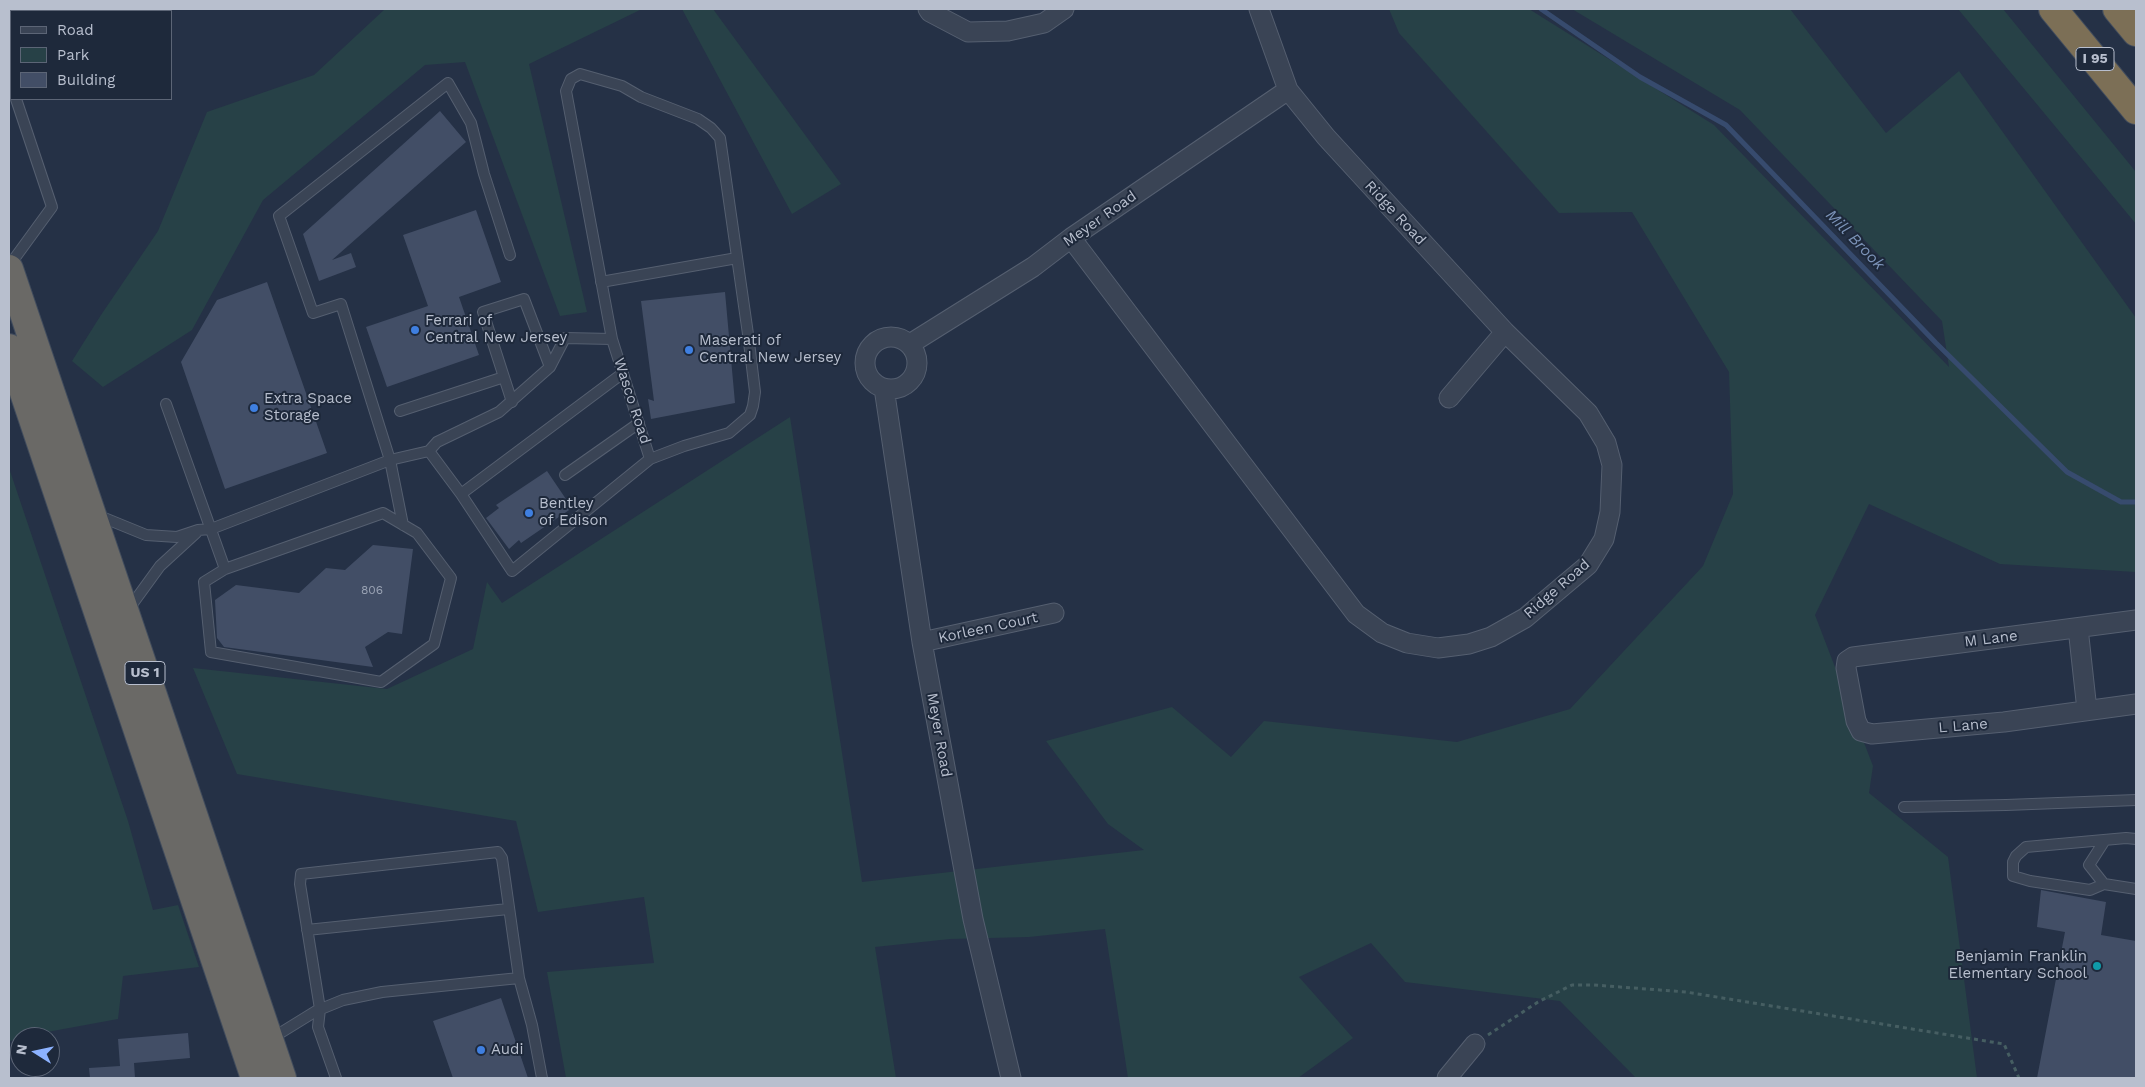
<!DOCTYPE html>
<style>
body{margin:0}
#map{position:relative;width:2145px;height:1087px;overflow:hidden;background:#253146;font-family:"Work Sans",sans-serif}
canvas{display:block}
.frame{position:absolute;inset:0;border:10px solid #b8bfce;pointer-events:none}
.legend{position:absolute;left:10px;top:10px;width:162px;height:90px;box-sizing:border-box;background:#1e293b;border:1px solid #5c6576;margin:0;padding:6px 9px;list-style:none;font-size:15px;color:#b8bfce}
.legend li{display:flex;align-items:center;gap:10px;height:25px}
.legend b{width:25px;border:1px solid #5c6576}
.north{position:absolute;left:10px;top:1027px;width:50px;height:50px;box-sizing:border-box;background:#1e293b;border:1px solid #5c6576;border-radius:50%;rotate:280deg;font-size:14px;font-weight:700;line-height:20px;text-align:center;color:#b8bfce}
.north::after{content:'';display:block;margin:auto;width:18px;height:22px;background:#8cb2ff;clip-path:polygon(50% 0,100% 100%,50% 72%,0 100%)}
</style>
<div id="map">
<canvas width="2145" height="1087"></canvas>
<div class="frame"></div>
<ul class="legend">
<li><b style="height:6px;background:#3a4455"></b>Road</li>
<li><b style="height:14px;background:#274147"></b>Park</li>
<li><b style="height:14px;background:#424e66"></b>Building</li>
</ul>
<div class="north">N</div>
</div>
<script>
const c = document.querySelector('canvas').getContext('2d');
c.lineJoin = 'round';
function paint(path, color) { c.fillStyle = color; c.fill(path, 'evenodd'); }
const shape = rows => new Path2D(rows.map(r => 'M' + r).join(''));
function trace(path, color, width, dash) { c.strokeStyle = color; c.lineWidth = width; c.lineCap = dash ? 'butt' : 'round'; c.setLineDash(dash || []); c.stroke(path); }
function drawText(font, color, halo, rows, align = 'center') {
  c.font = font + ' "Work Sans",sans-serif'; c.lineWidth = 4; c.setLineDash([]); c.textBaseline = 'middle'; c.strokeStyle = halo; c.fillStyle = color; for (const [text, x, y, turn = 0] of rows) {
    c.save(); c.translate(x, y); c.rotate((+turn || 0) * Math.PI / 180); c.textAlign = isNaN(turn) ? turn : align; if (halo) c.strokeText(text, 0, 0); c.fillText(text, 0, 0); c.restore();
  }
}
paint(shape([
 [385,9,642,9,529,64,587,312,560,316,465,62,425,65,263,200,192,330,103,387,72,361,101,315,158,231,207,112,314,75],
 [682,9,713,9,841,184,792,214],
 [1389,9,1529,9,1714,125,1949,367,1942,321,1740,110,1572,9,1790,9,1886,133,1959,71,2136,318,2136,572,2000,564,1869,504,1815,615,1873,766,1869,793,1948,857,1977,1078,1636,1078,1560,1001,1405,982,1371,943,1299,977,1353,1038,1298,1078,1128,1078,1105,929,1029,937,950,939,875,947,896,1078,566,1078,547,972,654,963,644,897,538,912,516,821,237,774,193,668,387,689,473,649,487,582,502,603,790,417,862,882,1144,850,1108,824,1046,741,1172,707,1231,757,1264,721,1457,742,1570,709,1703,566,1733,494,1729,372,1632,212,1559,213,1399,33],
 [1958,9,2003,9,2136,172,2136,224],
 [9,468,128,821,153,910,178,905,199,967,123,976,118,1019,20,1037,20,1039,9,1041]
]), '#274147');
trace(shape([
 [1541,9,1640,77,1726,125,1936,343,2067,472,2121,502,2136,502]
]), '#374b6e', 5);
paint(shape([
 [440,111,466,142,332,260,351,253,356,267,319,281,303,234],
 [476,210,501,282,459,297,479,355,387,387,366,327,428,306,403,235],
 [267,282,327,453,225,489,181,362,217,300],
 [725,292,735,403,651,419,648,399,654,401,641,301],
 [547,471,572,508,521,543,519,540,509,549,486,518,499,508,496,505],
 [373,545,413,549,402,634,388,632,365,647,373,667,224,647,217,638,215,600,236,585,299,593,326,568,345,570],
 [2041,890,2106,902,2101,935,2136,941,2136,1078,2037,1078,2065,932,2037,927],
 [501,998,528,1078,453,1078,433,1021],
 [188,1033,190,1058,134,1063,135,1078,90,1078,89,1068,120,1066,118,1039]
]), '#424e66');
const service = shape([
 [127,9,128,11],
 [9,78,11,85],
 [9,266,52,207,16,99],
 [601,282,737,258],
 [612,339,566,91,571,79,580,74,622,86,641,97,698,119,711,128,720,138,748,334,755,392,753,406,750,415,729,433,684,446,650,459],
 [512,402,483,312,524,299,550,367],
 [166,404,225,569],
 [400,411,504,377],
 [565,475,639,423],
 [461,494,623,373],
 [383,513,417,533,451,578,434,644,381,682,211,652,204,582,225,569,383,513],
 [97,515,146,535,177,537,198,530,211,529,390,460,429,451,437,442,499,412,550,367,565,338,612,339,650,459,512,571,461,494,429,451],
 [403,525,390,460,341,304,313,313,279,216,448,83,471,123,484,174,510,255],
 [128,610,160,566,196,533],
 [1904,807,2006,805,2136,800],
 [2105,840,2089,865,2104,884,2136,889],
 [2104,884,2090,890,2030,881,2013,876,2013,862,2016,856,2026,847,2126,838,2136,839],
 [307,930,508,909],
 [269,1040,316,1011,343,1000,382,992,519,978,532,1025,542,1078],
 [336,1078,318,1027,320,1009,300,884,301,874,498,852,502,858,519,978]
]);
const minor = shape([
 [928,9,930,12,968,32,1008,31,1044,23,1064,9],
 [1071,238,1356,614,1382,633,1407,643,1438,648,1469,644,1491,637,1525,618,1588,565,1604,539,1610,512,1612,465,1606,443,1588,413,1505,332,1326,137,1288,90,1259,9],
 '865 363a26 26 0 1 1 52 0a26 26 0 1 1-52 0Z',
 [910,344,1033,267,1071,238,1288,90],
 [884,388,922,642,973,919,1011,1078],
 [1449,398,1505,332],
 [2136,620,1853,657,1847,661,1846,668,1856,721,1861,731,1872,734,2004,722,2136,704],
 [2078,628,2087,710],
 [922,642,1054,613],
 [1447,1078,1475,1044]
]);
const trunk = shape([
 [9,269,282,1078],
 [9,348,255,1078]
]);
const motorway = shape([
 [2053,9,2136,110],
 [2117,9,2136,32]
]);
trace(service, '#555f70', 12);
trace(minor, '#555f70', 21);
trace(trunk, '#414c5d', 30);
trace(motorway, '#414c5d', 30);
trace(shape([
 [1488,1035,1538,1002,1572,985,1594,985,1686,992,2004,1044,2019,1078]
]), '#465e62', 3, [4, 4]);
trace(service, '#3a4455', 10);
trace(minor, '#3a4455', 19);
trace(trunk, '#6a6966', 28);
trace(motorway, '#7c6f56', 28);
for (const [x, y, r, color] of [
 [415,330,5,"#3f7fe0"],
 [689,350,5,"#3f7fe0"],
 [254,408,5,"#3f7fe0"],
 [529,513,5,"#3f7fe0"],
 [2097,966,5,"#0f9aa8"],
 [481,1050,5,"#3f7fe0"]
]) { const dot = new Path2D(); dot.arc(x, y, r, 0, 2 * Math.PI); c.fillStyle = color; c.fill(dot); trace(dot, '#1e293b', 2); }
drawText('12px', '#9aa3b4', null, [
 ["806",372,590]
]);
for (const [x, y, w] of [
 [2095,59,38],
 [145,673,40]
]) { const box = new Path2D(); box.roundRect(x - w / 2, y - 11.5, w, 23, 4); c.fillStyle = '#1e293b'; c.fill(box); trace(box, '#b8bfce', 1); }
drawText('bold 14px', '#b8bfce', null, [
 ["I 95",2095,59],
 ["US 1",145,673]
]);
drawText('15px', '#b8bfce', '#1e293b', [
 ["Ridge Road",1395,213,47],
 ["Meyer Road",1100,219,-35],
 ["Wasco Road",632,401,72],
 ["Ridge Road",1557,589,-41],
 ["Korleen Court",988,628,-12],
 ["M Lane",1991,639,-7],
 ["L Lane",1963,726,-5],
 ["Meyer Road",939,735,80]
]);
drawText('15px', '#b8bfce', '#1e293b', [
 ["Ferrari of",425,321],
 ["Central New Jersey",425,338],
 ["Maserati of",699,341],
 ["Central New Jersey",699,358],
 ["Extra Space",264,399],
 ["Storage",264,416],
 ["Bentley",539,504],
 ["of Edison",539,521],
 ["Benjamin Franklin",2087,957,"right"],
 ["Elementary School",2087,974,"right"],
 ["Audi",491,1050]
], 'left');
drawText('italic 16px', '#7c93b8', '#1e293b', [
 ["Mill Brook",1855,240,46]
]);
</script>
